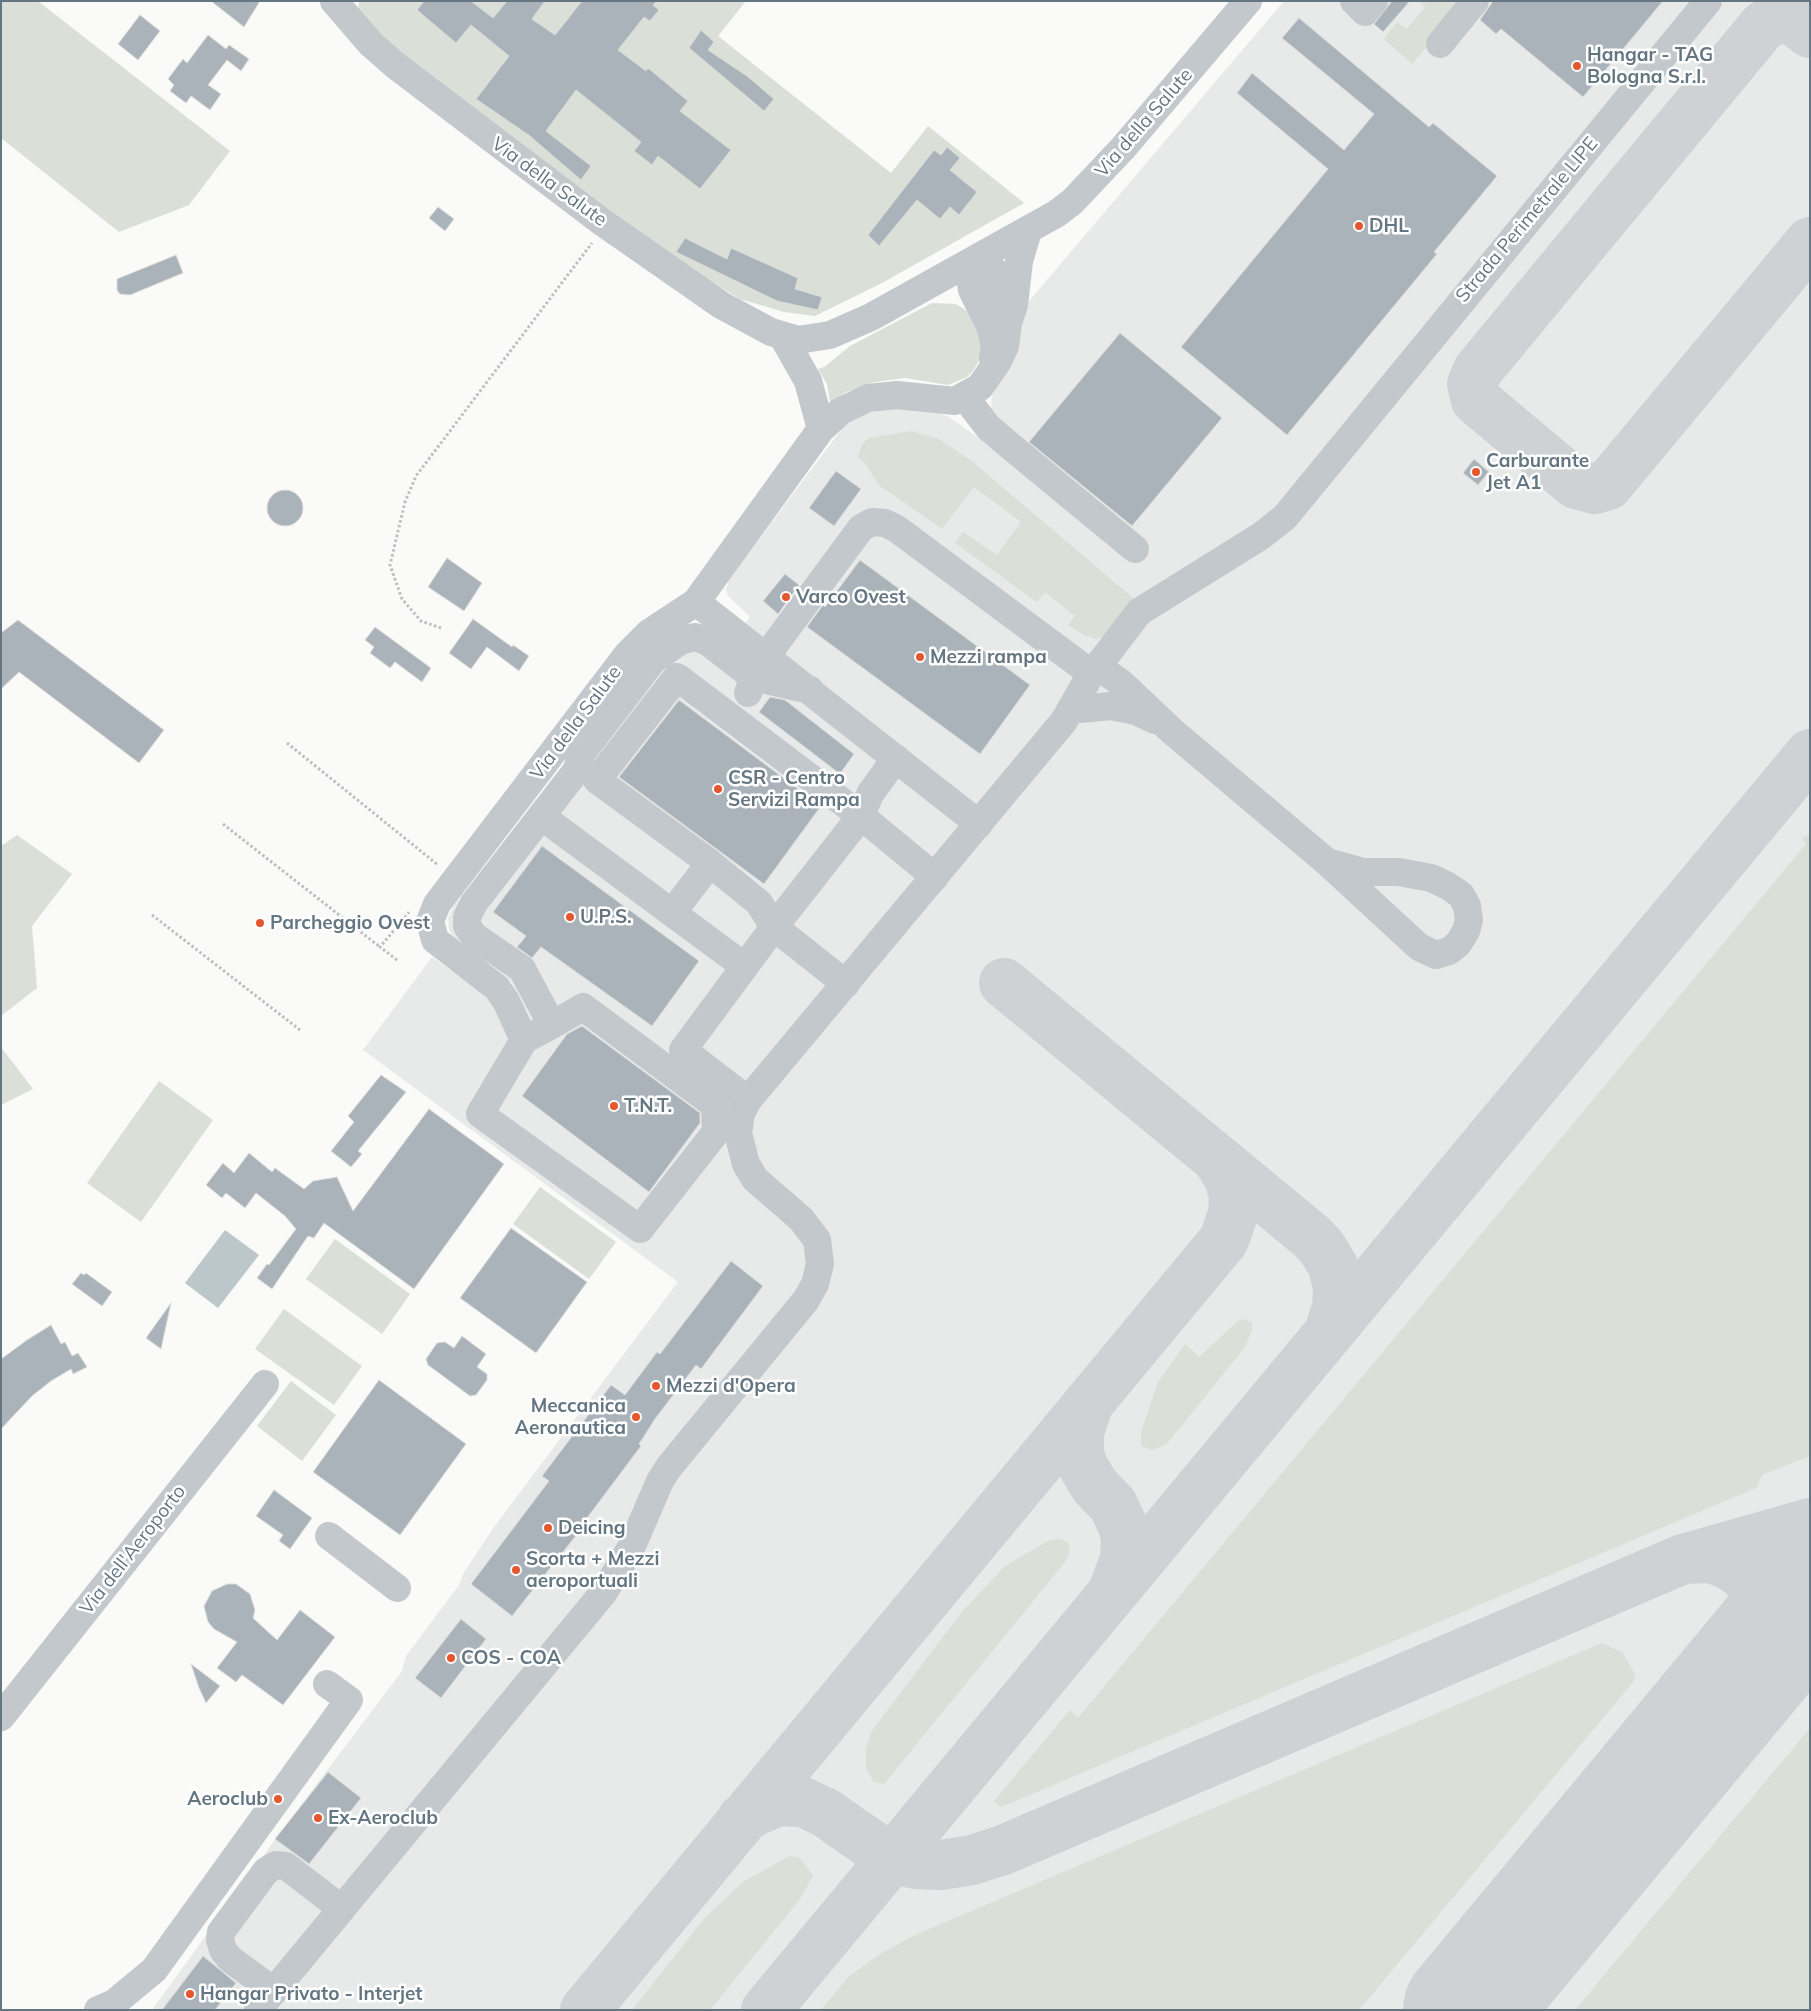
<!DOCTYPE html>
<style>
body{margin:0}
#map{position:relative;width:1811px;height:2011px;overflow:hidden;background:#fafaf8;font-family:Mulish,sans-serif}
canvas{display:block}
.frame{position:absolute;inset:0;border:2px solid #657683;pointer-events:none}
</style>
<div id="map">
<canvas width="1811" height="2011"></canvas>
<div class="frame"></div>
</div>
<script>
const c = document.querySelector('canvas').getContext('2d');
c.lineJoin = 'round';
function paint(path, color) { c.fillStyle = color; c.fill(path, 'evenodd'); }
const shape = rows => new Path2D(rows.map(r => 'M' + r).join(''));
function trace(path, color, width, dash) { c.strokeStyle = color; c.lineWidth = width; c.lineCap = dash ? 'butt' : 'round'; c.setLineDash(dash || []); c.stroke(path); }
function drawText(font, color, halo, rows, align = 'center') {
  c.font = font + ' Mulish,sans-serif'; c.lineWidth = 5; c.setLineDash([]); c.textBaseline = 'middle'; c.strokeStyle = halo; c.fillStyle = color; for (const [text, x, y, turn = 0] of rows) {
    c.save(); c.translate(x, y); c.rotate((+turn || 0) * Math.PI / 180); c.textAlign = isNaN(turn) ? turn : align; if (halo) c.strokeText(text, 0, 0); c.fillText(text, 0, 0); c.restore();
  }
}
paint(shape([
 [1284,1,1810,1,1810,2010,152,2010,274,1841,402,1671,406,1656,459,1585,463,1574,494,1527,678,1282,363,1050,432,957,480,991,491,1003,505,1030,528,1017,511,982,455,942,449,929,448,918,453,907,647,656,728,647,750,617,728,596,726,590,729,579,844,426,864,414,897,406,937,412,949,417,979,438,996,418,991,409,992,395,1024,307]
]), '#e8e9e9');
paint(shape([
 [1,1,38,1,230,151,189,205,119,232,1,138],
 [359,1,746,1,718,36,891,173,928,126,1024,203,882,283,815,316,784,312,740,299,666,254,389,46,358,11],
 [1419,1,1464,1,1412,64,1384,39,1397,22,1407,29,1425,7],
 [932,303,956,304,973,315,979,324,983,354,973,371,967,377,948,385,905,378,875,382,846,392,830,402,827,384,818,369,824,367,850,346],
 [911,431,939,439,973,462,1134,599,1105,636,1096,639,1082,634,1068,625,1075,616,1045,592,1037,602,955,543,963,532,997,555,1021,522,974,487,942,529,880,486,865,463,858,457,862,444,869,438],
 [1810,834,1810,1456,1762,1475,1756,1488,1001,1807,994,1801,1070,1710,1078,1718,1806,844,1802,838],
 [17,835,72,874,32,926,37,988,1,1016,1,846],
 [1,1047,33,1089,1,1105],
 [159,1081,213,1120,141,1222,87,1183],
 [540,1187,616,1242,589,1279,513,1224],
 [335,1239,410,1294,382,1334,306,1279],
 [284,1309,362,1366,334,1405,255,1349],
 [1245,1319,1252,1323,1252,1330,1245,1347,1166,1445,1152,1450,1141,1446,1141,1432,1158,1382,1185,1344,1199,1357,1238,1321],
 [291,1381,336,1415,302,1461,257,1426],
 [1061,1539,1068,1543,1070,1552,1065,1562,884,1784,873,1781,866,1768,866,1750,871,1732,961,1613,1004,1567,1049,1540],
 [1602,1643,1622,1652,1635,1674,1634,1681,1359,2010,821,2010,849,1976,880,1954,915,1935],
 [1810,1728,1810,2010,1575,2010],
 [790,1856,800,1858,813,1876,800,1899,710,2010,632,2010,704,1919,744,1881]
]), '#dadfd7');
paint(shape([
 [225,1230,259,1255,218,1308,185,1283]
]), '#bbc7cb');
trace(shape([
 [1810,33,1796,22,1788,19,1773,20,1763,26,1478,370,1472,384,1476,400,1576,484,1595,489,1608,485,1810,242],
 [1004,983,1312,1237,1322,1248,1333,1266,1338,1288,1337,1308,1329,1332],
 [1088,1405,1079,1432,1079,1454,1083,1466,1094,1485,1113,1505,1123,1526,1126,1538,1125,1559,1113,1591],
 [1683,1559,1710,1558,1727,1564,1743,1574,1759,1596,1764,1613,1765,1632,1756,1658,1745,1672],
 [742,1819,755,1811,779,1801,803,1802,826,1813,892,1859,916,1864,941,1865,972,1860,1003,1850,1683,1559,1810,1523],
 [585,2010,1224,1240,1233,1214,1234,1196,1229,1178,1217,1159],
 [766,2010,1810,754]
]), '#ced2d4', 50);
trace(shape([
 [1465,2010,1810,1595]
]), '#ced2d4', 124);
const building = shape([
 [211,1,260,1,244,27,211,1],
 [424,1,471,1,493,18,507,1,545,1,532,19,555,35,582,1,657,1,653,5,659,10,650,21,644,17,618,50,646,71,648,68,688,101,680,111,731,150,700,189,658,156,652,165,634,151,641,142,576,90,546,131,591,166,581,180,530,136,476,99,509,56,471,25,456,43,417,10,424,1],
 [1392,1,1410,1,1383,32,1374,24,1392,1],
 [1493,1,1663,1,1583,97,1501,29,1496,34,1480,20,1493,1],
 [140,15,160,31,138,60,118,44,140,15],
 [1299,18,1429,127,1433,123,1497,176,1434,252,1437,254,1287,435,1181,347,1328,169,1237,93,1252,73,1344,150,1374,114,1282,38,1299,18],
 [701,30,714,42,708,50,747,76,774,99,764,111,689,48,701,30],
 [208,35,226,49,229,45,249,59,241,71,227,60,208,85,221,94,210,110,191,96,186,103,170,91,174,85,168,79,183,59,187,63,208,35],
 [947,147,960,158,950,170,977,192,959,215,950,207,940,219,917,200,879,246,868,235,934,150,941,155,947,147],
 [438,207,454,219,445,231,429,218,438,207],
 [685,238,727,259,731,248,798,278,795,289,822,297,818,310,777,301,676,252,685,238],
 [176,255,183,273,130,295,120,294,117,290,117,279,176,255],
 [1120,333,1222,418,1132,526,1029,442,1120,333],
 [1474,459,1489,472,1478,485,1463,473,1474,459],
 [836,471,861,489,834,526,809,508,836,471],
 '267 508a18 18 0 1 1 36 0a18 18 0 1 1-36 0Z',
 [447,558,482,583,464,611,428,587,447,558],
 [860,560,1030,685,980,754,807,627,823,605,825,607,860,560],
 [785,574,799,585,778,614,763,601,785,574],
 [473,619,512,647,513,645,529,656,519,671,487,647,471,669,449,653,473,619],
 [18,620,164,730,139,763,19,672,1,689,1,633,18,620],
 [375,627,431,668,422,682,395,662,390,668,370,653,374,647,365,640,375,627],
 [770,697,785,700,854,754,840,774,759,712,770,697],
 [679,700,821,806,764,884,619,777,679,700],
 [542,846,699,961,652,1026,541,947,532,958,517,947,526,936,493,912,542,846],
 [582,1026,700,1113,700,1123,649,1192,522,1096,567,1034,582,1026],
 [381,1075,406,1092,358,1151,362,1154,351,1167,331,1151,354,1122,348,1116,381,1075],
 [429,1109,504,1164,414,1289,324,1223,314,1238,308,1236,272,1289,257,1278,267,1264,269,1265,296,1229,285,1216,256,1193,245,1208,226,1193,222,1198,206,1185,223,1163,234,1173,249,1153,272,1172,275,1168,304,1189,313,1181,337,1177,353,1211,429,1109],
 [511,1228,587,1282,536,1353,460,1298,511,1228],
 [731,1261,763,1286,701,1369,696,1365,655,1419,639,1444,641,1446,584,1522,586,1523,512,1616,471,1584,549,1481,542,1476,611,1385,625,1395,657,1352,660,1354,731,1261],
 [81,1273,84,1275,86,1273,112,1292,102,1306,72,1284,81,1273],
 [171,1303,161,1349,146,1338,171,1303],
 [51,1325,61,1344,65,1342,72,1356,78,1353,87,1367,73,1374,71,1369,51,1381,32,1396,1,1429,1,1359,27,1340,51,1325],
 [462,1336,486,1354,477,1367,487,1374,487,1380,476,1395,470,1396,428,1365,426,1359,437,1343,445,1342,454,1348,462,1336],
 [379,1380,466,1444,400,1535,313,1472,379,1380],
 [274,1490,312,1518,290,1549,279,1541,283,1535,256,1516,274,1490],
 [227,1584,236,1584,250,1594,255,1610,253,1618,277,1640,300,1610,335,1637,283,1705,242,1675,236,1682,217,1668,237,1642,214,1629,208,1622,204,1606,212,1591,227,1584],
 [461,1619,486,1639,441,1698,415,1678,461,1619],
 [191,1664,220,1686,206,1703,199,1688,191,1664],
 [328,1772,361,1798,309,1864,275,1839,328,1772],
 [203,1956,236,1983,215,2010,162,2010,203,1956]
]);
paint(building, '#aab3b9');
trace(building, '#dcdcda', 1);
trace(shape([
 [441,628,421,621,402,599,390,565,405,502,416,476,592,243],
 [287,743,438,865],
 [223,824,380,947],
 [152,915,300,1030],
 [397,960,380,947,409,912]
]), '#bbbfc2', 3, [2.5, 2.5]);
trace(shape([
 [334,1,371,44,395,65,602,222,721,305,771,332,798,340,830,335,871,317,1056,214,1072,202,1123,148,1248,1],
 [1354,1,1365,12,1374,1],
 [1440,44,1475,1],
 [978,258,990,266,995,272,1007,316],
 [968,264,972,290,990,326,995,345,993,359],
 [783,337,808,381,821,429],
 [965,397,988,427,1009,445,1135,549],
 [696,602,979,824],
 [1098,667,1120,682,1173,732,1327,862,1419,947,1436,955,1449,951,1458,944,1466,931,1469,920,1467,906,1461,895,1448,886,1431,878,1399,872,1363,872,1327,862],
 [810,690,753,677,708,642,695,637,680,641,653,660,581,754,577,770,474,903,467,917,467,926,474,936,522,969,552,1025,524,1040,506,1001,497,988,435,940,430,921,437,904,627,655,649,633,696,602,821,429,841,411,868,398,897,395,955,401,980,387,998,361,1005,346,1008,323,1014,305,1019,261,1028,231],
 [748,693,756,670,861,528,872,522,885,523,897,529,1092,674],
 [1070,710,1111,706,1136,711,1155,720],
 [541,816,744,966],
 [672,913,710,863],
 [846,984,774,927,759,903,710,863,597,780,677,677,861,816,935,877],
 [524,1040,480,1114,640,1229,716,1132,715,1105,583,1007,552,1025],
 [748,1100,683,1050,774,927,861,816,870,794,896,758],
 [329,1536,397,1588],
 [1,1717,265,1384],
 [274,1991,230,1959,223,1950,220,1940,221,1932,266,1871,276,1865,286,1866,342,1909],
 [98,2010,114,2003,154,1970,349,1700,327,1684],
 [258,2010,604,1592,632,1546,660,1481,669,1467,806,1300,815,1284,820,1264,817,1240,801,1219,755,1179,746,1164,738,1133,741,1113,748,1100,1064,721,1088,679,1139,612,1261,536,1285,517,1708,1]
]), '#c3c8cc', 28);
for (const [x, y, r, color] of [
 [1577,66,5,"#e4572e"],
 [1359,226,5,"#e4572e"],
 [1476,472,5,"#e4572e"],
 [786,597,5,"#e4572e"],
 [920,657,5,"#e4572e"],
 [718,789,5,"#e4572e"],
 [570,917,5,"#e4572e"],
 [260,923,5,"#e4572e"],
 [614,1106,5,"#e4572e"],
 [656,1386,5,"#e4572e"],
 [636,1417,5,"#e4572e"],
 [548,1528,5,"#e4572e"],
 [516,1570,5,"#e4572e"],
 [451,1658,5,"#e4572e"],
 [278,1799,5,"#e4572e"],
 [318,1818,5,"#e4572e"],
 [190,1994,5,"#e4572e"]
]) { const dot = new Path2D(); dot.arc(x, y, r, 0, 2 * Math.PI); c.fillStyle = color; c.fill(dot); trace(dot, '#fff', 2); }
drawText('bold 19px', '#657683', '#fff', [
 ["Hangar - TAG",1587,55],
 ["Bologna S.r.l.",1587,77],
 ["DHL",1369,226],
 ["Carburante",1486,461],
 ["Jet A1",1486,483],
 ["Varco Ovest",796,597],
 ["Mezzi rampa",930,657],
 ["CSR - Centro",728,778],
 ["Servizi Rampa",728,800],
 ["U.P.S.",580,917],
 ["Parcheggio Ovest",270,923],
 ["T.N.T.",624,1106],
 ["Mezzi d'Opera",666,1386],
 ["Meccanica",626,1406,"right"],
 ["Aeronautica",626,1428,"right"],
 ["Deicing",558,1528],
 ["Scorta + Mezzi",526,1559],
 ["aeroportuali",526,1581],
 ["COS - COA",461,1658],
 ["Aeroclub",268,1799,"right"],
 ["Ex-Aeroclub",328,1818],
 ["Hangar Privato - Interjet",200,1994]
], 'left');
drawText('19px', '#657683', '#fff', [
 ["Via della Salute",1144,123,-49],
 ["Via della Salute",549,182,36],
 ["Strada Perimetrale LIPE",1527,220,-50],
 ["Via della Salute",576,723,-53],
 ["Via dell'Aeroporto",133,1550,-52]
]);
</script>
